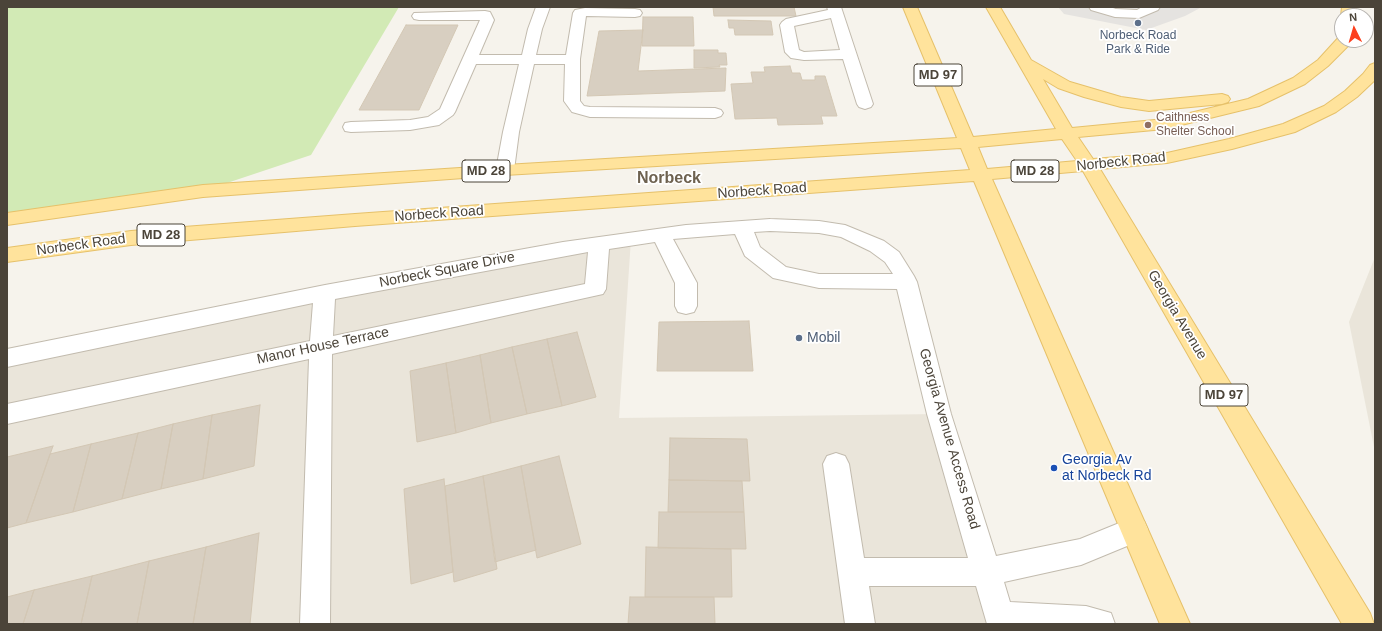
<!DOCTYPE html>
<style>
body{margin:0}
#map{position:relative;width:1382px;height:631px;overflow:hidden;background:#f6f3ec;font-family:Helvetica,sans-serif}
canvas{display:block}
.frame{position:absolute;inset:0;border:8px solid #4b4439;pointer-events:none}
.north{position:absolute;left:1334px;top:8px;width:40px;height:40px;box-sizing:border-box;background:#fff;border:1px solid #b7b4b0;border-radius:50%;rotate:355deg;font-size:11px;font-weight:700;line-height:16px;text-align:center;color:#4b4439}
.north::after{content:'';display:block;margin:auto;width:14px;height:18px;background:#fc3f1d;clip-path:polygon(50% 0,100% 100%,50% 72%,0 100%)}
</style>
<div id="map">
<canvas width="1382" height="631"></canvas>
<div class="frame"></div>
<div class="north">N</div>
</div>
<script>
const c = document.querySelector('canvas').getContext('2d');
c.lineJoin = 'round';
function paint(path, color) { c.fillStyle = color; c.fill(path, 'evenodd'); }
const shape = rows => new Path2D(rows.map(r => 'M' + r).join(''));
function trace(path, color, width, dash) { c.strokeStyle = color; c.lineWidth = width; c.lineCap = dash ? 'butt' : 'round'; c.setLineDash(dash || []); c.stroke(path); }
function drawText(font, color, halo, rows, align = 'center') {
  c.font = font + ' Helvetica,sans-serif'; c.lineWidth = 3.5; c.setLineDash([]); c.textBaseline = 'middle'; c.strokeStyle = halo; c.fillStyle = color; for (const [text, x, y, turn = 0] of rows) {
    c.save(); c.translate(x, y); c.rotate((+turn || 0) * Math.PI / 180); c.textAlign = isNaN(turn) ? turn : align; if (halo) c.strokeText(text, 0, 0); c.fillText(text, 0, 0); c.restore();
  }
}
paint(shape([
 [631,239,619,418,939,414,1002,624,7,624,7,358],
 [1375,257,1375,452,1349,322]
]), '#eae5da');
paint(shape([
 [7,7,399,7,311,155,203,191,7,219]
]), '#d2eab5');
paint(shape([
 [1058,7,1202,7,1185,16,1146,30,1064,14]
]), '#e5e3e0');
const building = shape([
 [713,7,794,7,796,16,714,16,713,7],
 [643,17,693,17,694,46,642,46,643,17],
 [728,20,771,21,773,35,735,35,734,28,729,28,728,20],
 [406,25,458,25,419,110,359,110,406,25],
 [643,30,638,71,726,68,725,91,587,96,599,31,643,30],
 [694,50,718,50,718,53,726,53,727,65,719,65,720,67,694,68,694,50],
 [790,66,792,73,800,73,802,80,815,80,815,76,825,76,837,116,821,116,823,124,778,125,777,118,735,119,731,84,753,83,751,72,765,72,764,67,790,66],
 [749,321,753,371,657,371,659,322,749,321],
 [577,332,596,397,562,406,547,339,577,332],
 [547,339,562,406,527,414,512,347,547,339],
 [512,347,527,414,491,423,480,355,512,347],
 [480,355,491,423,456,433,446,363,480,355],
 [446,363,456,433,417,442,410,371,446,363],
 [260,405,254,466,203,479,212,415,260,405],
 [212,415,203,479,161,489,173,424,212,415],
 [173,424,161,489,122,499,138,433,173,424],
 [138,433,122,499,73,512,91,444,138,433],
 [670,438,747,439,750,481,669,480,670,438],
 [91,444,73,512,26,523,50,454,91,444],
 [53,446,26,523,7,528,7,457,53,446],
 [559,456,581,544,537,558,521,466,559,456],
 [521,466,536,550,495,562,483,476,521,466],
 [483,476,497,569,454,582,445,486,483,476],
 [444,479,453,572,411,584,404,489,444,479],
 [669,480,742,481,744,512,668,512,669,480],
 [659,512,744,512,746,549,658,548,659,512],
 [259,533,250,624,193,624,206,547,259,533],
 [206,547,193,624,137,624,149,561,206,547],
 [646,547,731,549,732,597,645,597,646,547],
 [149,561,137,624,81,624,92,576,149,561],
 [92,576,81,624,23,624,34,590,92,576],
 [34,590,23,624,7,624,7,597,34,590],
 [630,597,714,597,715,624,628,624,630,597]
]);
paint(building, '#d8cfc1');
trace(building, '#d3c7b4', 1);
const minor = shape([
 [536,7,550,7,542,29,536,55,566,55,573,13,575,10,585,8,635,9,640,10,642,13,640,16,635,17,586,16,580,59,580,101,584,106,590,107,715,108,721,110,723,113,721,116,715,118,590,117,572,112,564,101,565,64,534,64,519,132,514,170,511,174,505,175,499,174,496,170,503,132,519,64,476,64,455,112,453,115,439,125,410,130,351,132,345,131,343,127,345,123,351,122,410,120,428,117,440,109,480,20,419,20,414,19,412,16,414,13,485,11,490,12,494,20,479,55,522,55,528,29,536,7],
 [827,7,841,7,873,104,871,107,865,109,859,107,857,104,843,59,804,60,791,58,785,52,780,25,782,22,786,19,828,10,827,7],
 [831,18,840,50,804,52,799,50,794,26,831,18],
 [1089,7,1110,7,1116,9,1137,10,1142,7,1160,7,1158,10,1139,18,1115,17,1091,10,1089,7],
 [770,219,819,221,845,225,884,241,899,252,914,276,917,282,951,414,996,556,1080,539,1134,517,1144,521,1148,530,1144,539,1081,565,1004,582,1010,602,1086,606,1111,613,1115,624,987,624,976,586,869,586,875,624,845,624,823,464,827,456,836,453,845,456,849,464,864,558,968,558,927,414,897,289,819,288,773,278,745,256,735,234,673,239,697,283,697,306,694,312,686,314,678,312,675,306,675,283,655,242,609,249,606,289,603,294,332,354,330,624,300,624,309,359,7,424,7,404,310,341,313,303,7,367,7,349,325,285,563,242,686,225,770,219],
 [770,231,819,233,841,237,870,251,885,262,893,274,819,274,786,267,760,247,754,232,770,231],
 [588,252,585,284,333,336,335,299,588,252]
]);
const major = shape([
 [903,7,917,7,973,137,1056,129,986,7,1000,7,1031,60,1070,82,1121,97,1149,101,1222,94,1228,96,1230,99,1228,102,1222,104,1149,111,1121,107,1084,97,1058,88,1043,79,1072,128,1165,119,1248,99,1293,78,1318,60,1339,37,1342,36,1342,40,1351,40,1348,46,1328,66,1305,84,1259,106,1165,129,1078,137,1093,159,1167,153,1229,139,1283,124,1324,106,1345,91,1363,74,1370,65,1375,63,1375,80,1357,97,1336,112,1295,132,1232,149,1167,163,1100,169,1370,613,1374,624,1342,624,1083,171,992,179,1190,624,1160,624,974,181,355,226,131,245,7,262,7,248,131,231,355,214,970,170,961,148,505,175,203,197,7,225,7,213,203,185,505,165,957,138,903,7],
 [1062,139,1077,161,987,169,978,147,1062,139],
 [1342,7,1356,7,1355,16,1342,16,1342,17,1341,16,1342,7]
]);
trace(minor, '#c2bbae', 2);
trace(major, '#e6c16a', 2);
paint(minor, '#fff');
paint(major, '#ffe39c');
for (const [x, y, r, color] of [
 [1138,23,4,"#5c6f8a"],
 [1148,125,4,"#8d6e63"],
 [799,338,4,"#5c6f8a"],
 [1054,468,4,"#1a4fb4"]
]) { const dot = new Path2D(); dot.arc(x, y, r, 0, 2 * Math.PI); c.fillStyle = color; c.fill(dot); trace(dot, '#fff', 1.5); }
drawText('12px', '#4e5e75', '#fff', [
 ["Norbeck Road",1138,36],
 ["Park & Ride",1138,50]
]);
drawText('12px', '#785e54', '#fff', [
 ["Caithness",1156,118],
 ["Shelter School",1156,132]
], 'left');
for (const [x, y, w] of [
 [938,75,48],
 [486,171,48],
 [1035,171,48],
 [161,235,48],
 [1224,395,48]
]) { const box = new Path2D(); box.roundRect(x - w / 2, y - 11, w, 22, 3); c.fillStyle = '#fff'; c.fill(box); trace(box, '#4b4439', 1); }
drawText('bold 13px', '#4b4439', null, [
 ["MD 97",938,75],
 ["MD 28",486,171],
 ["MD 28",1035,171],
 ["MD 28",161,235],
 ["MD 97",1224,395]
]);
drawText('14px', '#4b4439', '#fff', [
 ["Norbeck Road",1121,162,-6],
 ["Norbeck Road",762,191,-4],
 ["Norbeck Road",439,214,-4],
 ["Norbeck Road",81,245,-8],
 ["Norbeck Square Drive",447,270,-11],
 ["Georgia Avenue",1177,315,59],
 ["Manor House Terrace",323,346,-12],
 ["Georgia Avenue Access Road",949,439,74]
]);
drawText('14px', '#4e5e75', '#fff', [
 ["Mobil",807,338]
], 'left');
drawText('14px', '#164399', '#fff', [
 ["Georgia Av",1062,460],
 ["at Norbeck Rd",1062,476]
], 'left');
drawText('bold 16px', '#6e6250', '#fff', [
 ["Norbeck",669,179]
]);
</script>
